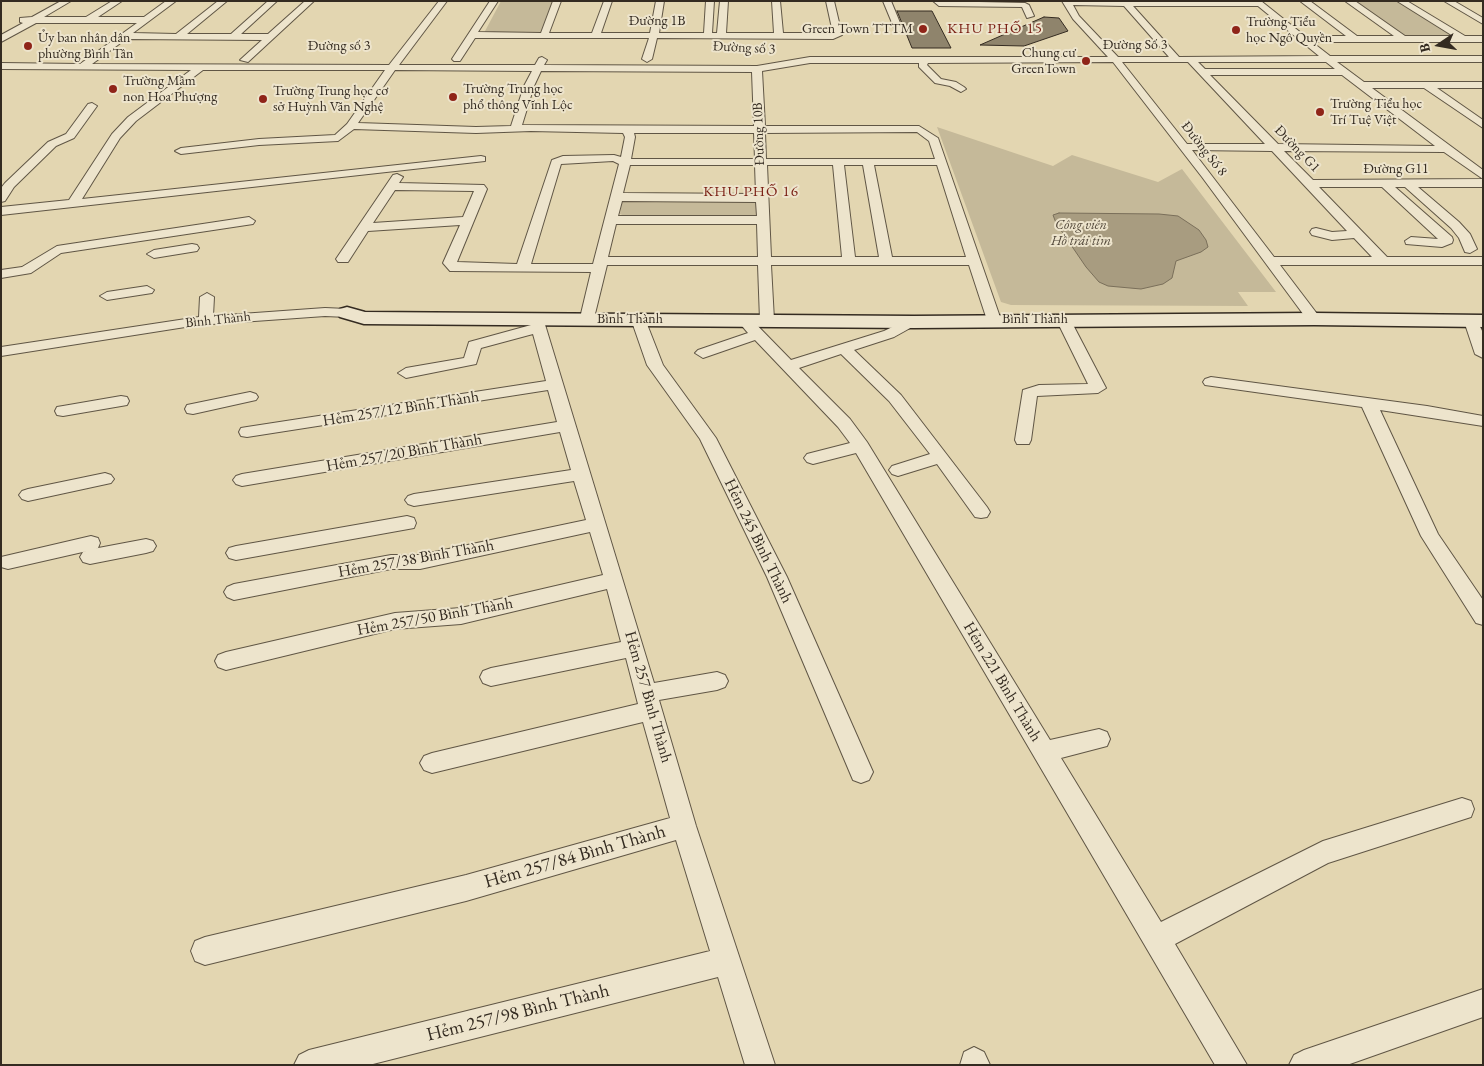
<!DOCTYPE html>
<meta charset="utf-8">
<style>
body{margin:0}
#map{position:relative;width:1484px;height:1066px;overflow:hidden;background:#e3d6b1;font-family:"EB Garamond",serif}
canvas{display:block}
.frame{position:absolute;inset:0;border:2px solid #342b21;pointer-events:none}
.north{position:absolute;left:1414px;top:20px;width:50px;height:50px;-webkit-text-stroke:4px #ede4cc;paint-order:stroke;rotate:258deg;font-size:14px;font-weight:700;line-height:20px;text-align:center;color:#342b21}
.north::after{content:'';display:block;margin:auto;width:18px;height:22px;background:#342b21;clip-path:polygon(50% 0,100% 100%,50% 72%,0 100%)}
</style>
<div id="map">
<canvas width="1484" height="1066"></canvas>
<div class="frame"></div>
<div class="north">B</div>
</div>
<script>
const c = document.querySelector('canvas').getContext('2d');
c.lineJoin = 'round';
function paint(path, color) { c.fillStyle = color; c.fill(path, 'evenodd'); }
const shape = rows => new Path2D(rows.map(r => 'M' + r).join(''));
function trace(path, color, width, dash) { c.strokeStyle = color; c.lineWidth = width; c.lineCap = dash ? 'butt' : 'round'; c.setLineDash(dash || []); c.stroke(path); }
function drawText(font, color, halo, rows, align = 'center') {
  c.font = font + ' "EB Garamond",serif'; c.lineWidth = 4; c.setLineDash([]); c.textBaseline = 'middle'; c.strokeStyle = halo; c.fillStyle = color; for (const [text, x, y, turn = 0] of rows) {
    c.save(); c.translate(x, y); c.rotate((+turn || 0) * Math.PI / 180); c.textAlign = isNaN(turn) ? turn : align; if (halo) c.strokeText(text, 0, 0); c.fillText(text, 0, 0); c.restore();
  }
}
paint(shape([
 [501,1,554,1,542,32,484,33],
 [1351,1,1398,1,1452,35,1451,37,1405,36],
 [937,127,1053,166,1072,155,1158,182,1182,169,1276,292,1238,292,1248,306,1011,305,1001,302],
 [630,200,758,201,759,215,753,217,627,217,620,214,622,202]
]), '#c5b999');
const water = shape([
 [1059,213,1159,214,1178,216,1199,230,1206,240,1208,247,1201,252,1176,261,1172,278,1163,284,1141,289,1108,286,1099,282,1086,267,1056,223,1053,215,1059,213]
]);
paint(water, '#a89c80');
trace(water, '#7a6f5a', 1);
const building = shape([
 [897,11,932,11,951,48,912,48,897,11],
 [1044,17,1059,18,1068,31,1024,46,980,45,1044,17]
]);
paint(building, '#8f846c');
trace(building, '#342b21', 1);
const street = shape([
 [61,1,71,1,44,17,86,17,112,1,122,1,98,17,144,17,166,1,176,1,133,33,176,34,218,1,227,1,187,34,231,34,268,1,277,1,241,34,268,34,305,1,314,1,248,62,240,60,262,40,126,39,92,64,389,65,439,1,447,1,399,65,535,65,539,58,542,57,547,60,544,65,757,66,810,57,1108,57,1073,19,1062,1,1261,1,1305,36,1346,36,1300,1,1310,1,1357,36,1394,36,1345,1,1355,1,1405,36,1453,36,1397,1,1407,1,1465,36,1483,36,1483,42,1312,42,1330,56,1483,56,1483,62,1337,62,1364,82,1483,82,1483,88,1437,88,1483,120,1483,128,1424,88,1372,88,1483,170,1483,179,1444,152,1284,151,1313,180,1483,179,1483,187,1418,187,1459,222,1470,234,1477,249,1470,253,1465,252,1459,238,1451,228,1405,187,1395,187,1452,237,1453,240,1452,243,1442,247,1406,244,1405,241,1411,237,1438,239,1382,187,1319,187,1387,257,1483,257,1483,265,1280,265,1321,319,1319,322,1309,322,1202,177,1113,62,928,63,927,65,941,79,956,82,964,87,966,89,961,92,950,86,935,83,919,67,919,63,810,63,762,71,765,126,919,126,938,138,1001,320,994,324,987,320,969,265,771,265,774,320,767,324,760,320,758,265,607,265,594,318,587,322,580,318,591,272,450,271,443,263,460,225,368,231,348,262,338,262,336,259,393,175,397,174,403,177,399,183,484,185,487,189,457,262,517,264,552,160,563,156,614,155,621,157,625,137,623,133,531,131,476,133,354,129,338,141,259,145,181,154,175,151,181,148,259,139,335,135,347,124,385,70,203,70,136,121,120,138,82,199,481,156,485,157,485,161,1,215,1,207,69,200,112,134,128,117,191,70,1,69,1,63,80,64,137,23,36,23,1,42,1,35,23,23,20,22,20,18,32,17,61,1],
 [1073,5,1124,6,1169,57,1118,57,1079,16,1073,5],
 [1133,6,1258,6,1319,56,1179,57,1133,6],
 [1122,62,1188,62,1265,144,1187,144,1122,62],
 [1198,62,1326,62,1335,69,1205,69,1198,62],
 [395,70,532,71,524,86,511,126,476,127,358,123,395,70],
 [541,71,752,72,754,126,522,125,534,86,541,71],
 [1210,75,1342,75,1435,146,1278,144,1210,75],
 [917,132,929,141,935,159,766,159,765,133,917,132],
 [634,133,754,133,755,159,631,159,635,137,634,133],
 [1192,150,1272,151,1347,231,1332,232,1316,228,1312,229,1310,232,1312,235,1332,240,1354,238,1372,257,1274,257,1192,150],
 [613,161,619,164,593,264,531,264,561,164,613,161],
 [630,165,755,165,756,194,623,193,630,165],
 [767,165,833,165,842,257,771,257,767,165],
 [844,165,863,165,879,257,855,257,844,165],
 [874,165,937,165,966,257,892,257,874,165],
 [395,190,474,191,463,217,373,223,395,190],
 [622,201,756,202,757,216,618,216,622,201],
 [616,224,757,224,758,257,608,257,616,224],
 [490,1,498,1,478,32,541,33,553,1,561,1,549,33,592,33,604,1,612,1,601,33,650,33,656,1,664,1,659,33,704,33,706,1,714,1,712,33,717,33,720,1,728,1,726,33,774,33,772,1,780,1,783,33,833,33,826,1,834,1,842,35,833,39,657,38,652,59,647,62,642,59,649,38,475,38,460,61,454,61,452,59,490,1],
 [883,1,891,1,903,30,902,32,895,30,883,1],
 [933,1,1025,3,1029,5,1034,16,1027,18,1022,7,939,6,933,1],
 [1444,1,1454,1,1483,18,1483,24,1444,1],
 [92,103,97,106,74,138,56,146,14,187,5,201,1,202,1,188,5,183,48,142,66,134,88,104,92,103],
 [249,217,255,221,253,224,61,253,31,273,1,278,1,270,22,267,57,246,249,217],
 [192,244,197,245,199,248,197,251,154,258,147,254,154,250,192,244],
 [147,286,154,290,152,293,107,300,100,296,107,292,147,286],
 [207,293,214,297,213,316,325,308,347,309,354,313,347,317,325,316,198,325,1,356,1,347,199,317,200,297,207,293],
 [536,314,543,318,654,683,717,672,725,675,728,681,725,687,717,690,659,700,696,826,775,1065,745,1065,718,977,369,1065,294,1065,299,1055,309,1050,710,951,676,840,466,901,205,965,195,961,191,951,195,941,205,937,466,875,670,818,643,722,432,773,424,770,420,763,424,756,432,753,638,704,626,658,491,686,483,683,480,677,483,671,491,668,621,642,607,589,461,624,395,629,226,670,218,667,215,661,218,655,226,652,395,613,461,608,603,575,590,532,420,569,391,569,234,600,227,597,224,592,227,587,234,584,391,555,420,555,586,520,574,481,414,506,408,504,405,500,408,496,414,494,571,470,560,432,242,486,236,484,233,480,236,476,242,474,557,422,548,390,247,437,241,436,239,432,241,428,247,427,546,381,533,334,481,348,476,364,406,378,398,373,406,368,464,358,469,342,531,325,529,318,536,314],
 [638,315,645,319,663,365,716,438,787,577,873,772,869,780,861,783,853,780,767,577,700,439,647,365,631,319,638,315],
 [1063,315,1070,319,1106,388,1098,393,1037,396,1031,440,1029,444,1017,444,1015,440,1023,390,1039,385,1088,384,1056,319,1063,315],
 [744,316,749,317,791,360,884,331,909,319,919,319,921,322,894,337,854,350,901,395,987,507,990,512,987,517,981,518,975,517,937,464,898,476,892,474,889,470,892,466,930,454,889,401,841,354,799,368,850,419,867,442,1050,740,1099,729,1107,732,1110,739,1107,746,1061,758,1161,922,1323,841,1462,798,1471,801,1474,809,1471,817,1328,863,1175,944,1247,1065,1215,1065,856,453,813,464,807,462,804,458,807,454,850,443,838,427,755,340,703,358,695,353,698,350,748,333,737,320,744,316],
 [1471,317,1476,318,1483,333,1483,358,1475,354,1464,321,1471,317],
 [1211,377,1427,406,1483,416,1483,426,1380,410,1438,534,1483,600,1483,625,1476,623,1421,536,1362,407,1205,385,1203,382,1205,379,1211,377],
 [250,392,256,394,258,397,256,400,193,414,187,413,185,409,187,405,250,392],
 [121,396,127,397,129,401,127,405,63,416,57,415,55,411,57,407,63,406,121,396],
 [105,473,111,475,114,479,111,483,28,501,22,499,19,495,22,491,28,489,105,473],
 [407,516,414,518,416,523,414,528,236,560,229,558,226,553,229,548,236,546,407,516],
 [91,536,98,538,100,543,98,548,93,549,146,539,153,541,156,546,153,551,146,553,90,564,83,562,80,557,83,552,87,551,8,569,1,567,1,557,91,536],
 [1483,989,1483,1017,1347,1065,1289,1065,1294,1055,1304,1050,1483,989],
 [974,1047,984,1052,990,1065,960,1065,964,1052,974,1047]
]);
const secondary = shape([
 [347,307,365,312,914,316,1314,313,1483,315,1483,327,1314,325,914,328,364,324,340,317,337,313,340,309,347,307]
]);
trace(street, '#605645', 2);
trace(secondary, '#342b21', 3);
paint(street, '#ede4cc');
paint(secondary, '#ede4cc');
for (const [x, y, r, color] of [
 [923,29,5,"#8f2418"],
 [1236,30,5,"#8f2418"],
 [28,46,5,"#8f2418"],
 [1086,61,5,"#8f2418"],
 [113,89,5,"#8f2418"],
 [453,97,5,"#8f2418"],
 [263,99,5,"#8f2418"],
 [1320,112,5,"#8f2418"]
]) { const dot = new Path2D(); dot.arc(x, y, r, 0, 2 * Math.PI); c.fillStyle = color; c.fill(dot); trace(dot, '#ede4cc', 2); }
drawText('14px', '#342b21', '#ede4cc', [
 ["Đường 1B",657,21],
 ["Đường Số 3",1135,45],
 ["Đường số 3",339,46],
 ["Đường số 3",744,48,3],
 ["Đường 10B",759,134,-92],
 ["Đường Số 8",1204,149,52],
 ["Đường G1",1297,149,46],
 ["Đường G11",1396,169],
 ["Bình Thành",630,319],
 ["Bình Thành",1035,319],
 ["Bình Thành",218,320,-6]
]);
drawText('14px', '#342b21', '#ede4cc', [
 ["Trường Tiểu",1246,22],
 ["học Ngô Quyền",1246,38],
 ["Green Town TTTM",913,29,"right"],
 ["Ủy ban nhân dân",38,38],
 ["phường Bình Tân",38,54],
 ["Chung cư",1076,53,"right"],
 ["GreenTown",1076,69,"right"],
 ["Trường Mầm",123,81],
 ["non Hoa Phượng",123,97],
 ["Trường Trung học",463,89],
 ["phổ thông Vĩnh Lộc",463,105],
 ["Trường Trung học cơ",273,91],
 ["sở Huỳnh Văn Nghệ",273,107],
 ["Trường Tiểu học",1330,104],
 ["Trí Tuệ Việt",1330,120]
], 'left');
drawText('italic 14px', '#514739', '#ede4cc', [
 ["Công viên",1081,225],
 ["Hồ trái tim",1081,241]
]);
c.letterSpacing = '1px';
drawText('15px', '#7a1f14', '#ede4cc', [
 ["KHU PHỐ 15",995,29],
 ["KHU PHỐ 16",751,192]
]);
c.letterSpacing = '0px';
drawText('16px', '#342b21', '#ede4cc', [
 ["Hẻm 257/12 Bình Thành",401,409,-9],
 ["Hẻm 257/20 Bình Thành",404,453,-10],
 ["Hẻm 245 Bình Thành",758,541,64],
 ["Hẻm 257/38 Bình Thành",416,559,-10],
 ["Hẻm 257/50 Bình Thành",435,617,-10],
 ["Hẻm 221 Bình Thành",1002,682,59],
 ["Hẻm 257 Bình Thành",648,697,74]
]);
drawText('19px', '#342b21', '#ede4cc', [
 ["Hẻm 257/84 Bình Thành",575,857,-16],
 ["Hẻm 257/98 Bình Thành",518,1013,-14]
]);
</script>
